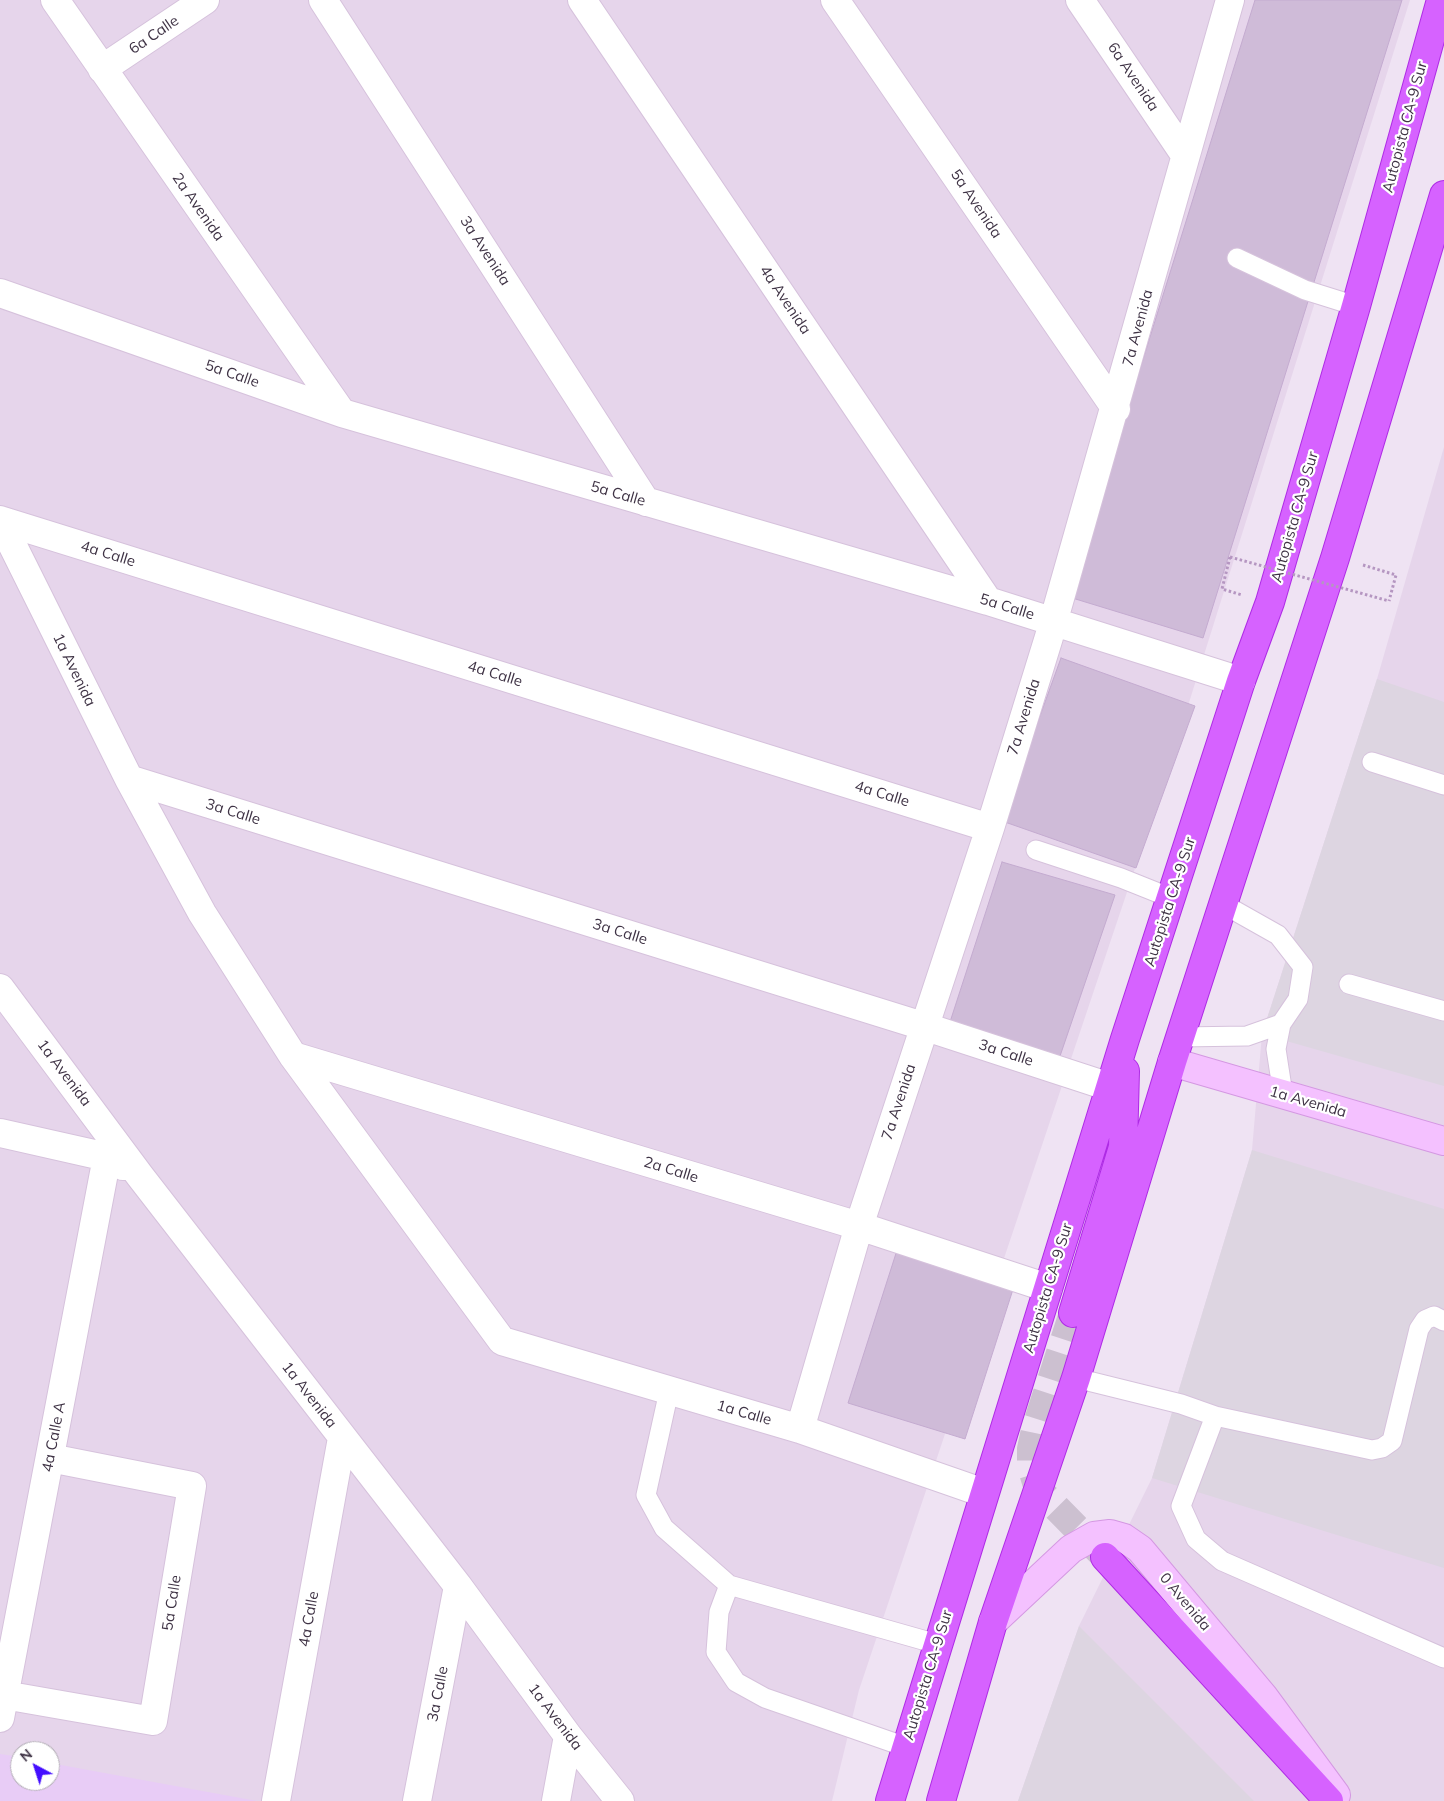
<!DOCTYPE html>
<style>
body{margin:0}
#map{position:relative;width:1444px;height:1801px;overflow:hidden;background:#efe3f3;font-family:Mulish,sans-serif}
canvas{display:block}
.north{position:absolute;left:10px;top:1741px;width:50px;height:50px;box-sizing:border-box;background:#fff;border:1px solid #b2adb5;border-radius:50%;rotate:320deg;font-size:14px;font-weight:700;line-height:20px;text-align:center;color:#3f3345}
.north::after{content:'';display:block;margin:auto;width:18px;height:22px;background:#440eff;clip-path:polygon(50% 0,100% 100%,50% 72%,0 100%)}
</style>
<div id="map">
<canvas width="1444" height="1801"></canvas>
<div class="north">N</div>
</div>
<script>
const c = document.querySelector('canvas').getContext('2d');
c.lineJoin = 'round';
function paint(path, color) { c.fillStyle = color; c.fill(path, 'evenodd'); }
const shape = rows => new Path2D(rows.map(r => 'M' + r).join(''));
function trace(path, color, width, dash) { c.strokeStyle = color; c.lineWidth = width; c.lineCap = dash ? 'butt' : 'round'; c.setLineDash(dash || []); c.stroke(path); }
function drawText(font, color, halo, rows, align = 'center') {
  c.font = font + ' Mulish,sans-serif'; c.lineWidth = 4.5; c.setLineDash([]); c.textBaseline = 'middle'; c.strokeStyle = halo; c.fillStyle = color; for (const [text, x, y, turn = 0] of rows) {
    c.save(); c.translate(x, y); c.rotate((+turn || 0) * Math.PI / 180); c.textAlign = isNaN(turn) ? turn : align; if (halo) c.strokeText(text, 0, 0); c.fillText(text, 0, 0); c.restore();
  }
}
paint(shape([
 [0,0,1410,0,1164,782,859,1690,832,1801,0,1801],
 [20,1751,50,1751,50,1781,20,1781],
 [1444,447,1444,1801,1018,1801,1079,1626,1152,1478,1252,1150,1262,1034,1377,679]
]), '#e6d5eb');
paint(shape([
 [0,1754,20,1757,20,1781,50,1781,50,1763,257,1801,0,1801]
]), '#e8ccf6');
paint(shape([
 [1377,679,1444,702,1444,1086,1262,1034],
 [1252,1150,1444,1209,1444,1568,1152,1478],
 [1079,1626,1254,1801,1018,1801]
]), '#ddd5e1');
const building = shape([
 [1255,0,1402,0,1203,638,1069,597,1255,0],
 [1061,658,1195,706,1136,868,1002,821,1061,658],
 [1002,862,1115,895,1059,1059,950,1022,1002,862],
 [899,1244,1016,1280,965,1439,848,1403,899,1244]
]);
paint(building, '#cfbbd8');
trace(building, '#c4abd0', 1);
trace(shape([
 [1073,1313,1035,1430,1031,1449,1031,1466,1038,1489,1103,1555]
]), '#ccc0d0', 28, [28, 14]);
const lane = shape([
 [1237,258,1305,290,1356,306],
 [1372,762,1444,785],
 [1036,850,1121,878,1171,898],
 [1349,984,1444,1011],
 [1281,1024,1276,1049,1283,1094],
 [1180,1037,1247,1036,1281,1024,1298,999,1303,967,1278,935,1223,904],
 [1076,1378,1181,1404,1215,1416,1372,1450,1382,1448,1392,1441,1419,1329,1425,1320,1434,1316,1444,1321],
 [669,1391,646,1495,664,1528,729,1585,937,1644],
 [1215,1416,1181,1506,1196,1539,1222,1561,1444,1658],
 [729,1585,719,1612,716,1652,736,1682,765,1698,906,1747]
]);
const street = shape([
 [55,0,342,413],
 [323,0,646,502],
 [582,0,988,601],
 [835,0,1116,409],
 [1080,0,1185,155],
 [102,69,205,0],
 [0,293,342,413,988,601,1241,681],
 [0,520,129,779,202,913,293,1056,502,1341,800,1429,984,1493],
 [0,520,990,828],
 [129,779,923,1026,1110,1087],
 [0,988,140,1176,458,1586,568,1736,620,1801],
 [293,1056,859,1226,1048,1288],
 [0,1133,107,1157,123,1166],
 [800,1429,859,1226,990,828,1049,637,1230,0],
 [4,1695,153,1721,192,1486,50,1458],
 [0,1718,107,1157],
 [276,1801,342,1438],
 [417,1801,458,1586],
 [556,1801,568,1736]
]);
const secondary = shape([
 [1172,1062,1444,1141],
 [993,1622,1071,1549,1094,1536,1110,1534,1124,1538,1140,1549,1264,1697,1336,1795]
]);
const highway = shape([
 [1073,1313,1123,1147,1125,1071],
 [1105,1557,1329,1801],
 [890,1801,1125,1039,1241,681,1270,602,1356,306,1441,0],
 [941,1801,993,1622,1076,1378,1172,1062,1335,558,1444,195]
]);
trace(lane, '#d6c2dc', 21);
trace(street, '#d6c2dc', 30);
trace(secondary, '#d498e2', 30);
trace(highway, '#ae2be5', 30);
trace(shape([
 [1230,557,1222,589,1242,595],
 [1363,565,1396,575,1389,601]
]), '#b596c1', 3, [2.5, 2.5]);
trace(lane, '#fff', 19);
trace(street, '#fff', 28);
trace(secondary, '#f4c1ff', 28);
trace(highway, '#d662ff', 28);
trace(shape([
 [1230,557,1389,601]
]), '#b596c1', 3, [2.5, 2.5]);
drawText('15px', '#3f3345', '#fff', [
 ["6a Calle",154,35,-34],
 ["6a Avenida",1133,77,56],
 ["Autopista CA-9 Sur",1405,127,-75],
 ["5a Avenida",976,204,56],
 ["2a Avenida",198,207,55],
 ["3a Avenida",485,251,57],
 ["4a Avenida",785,300,56],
 ["7a Avenida",1138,328,-75],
 ["5a Calle",232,374,19],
 ["5a Calle",618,494,16],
 ["Autopista CA-9 Sur",1295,517,-74],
 ["4a Calle",108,554,17],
 ["5a Calle",1007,607,17],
 ["1a Avenida",74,670,64],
 ["4a Calle",495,674,17],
 ["7a Avenida",1024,717,-73],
 ["4a Calle",882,794,17],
 ["3a Calle",233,812,17],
 ["Autopista CA-9 Sur",1170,902,-72],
 ["3a Calle",620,932,17],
 ["3a Calle",1006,1053,18],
 ["1a Avenida",64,1073,53],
 ["7a Avenida",899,1102,-72],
 ["1a Avenida",1308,1102,16],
 ["2a Calle",671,1170,17],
 ["Autopista CA-9 Sur",1048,1288,-73],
 ["1a Avenida",309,1395,52],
 ["1a Calle",744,1413,16],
 ["4a Calle A",54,1437,-79],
 ["0 Avenida",1185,1602,50],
 ["5a Calle",172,1603,-81],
 ["4a Calle",309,1619,-80],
 ["Autopista CA-9 Sur",928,1675,-73],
 ["3a Calle",438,1694,-79],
 ["1a Avenida",555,1717,53]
]);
</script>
